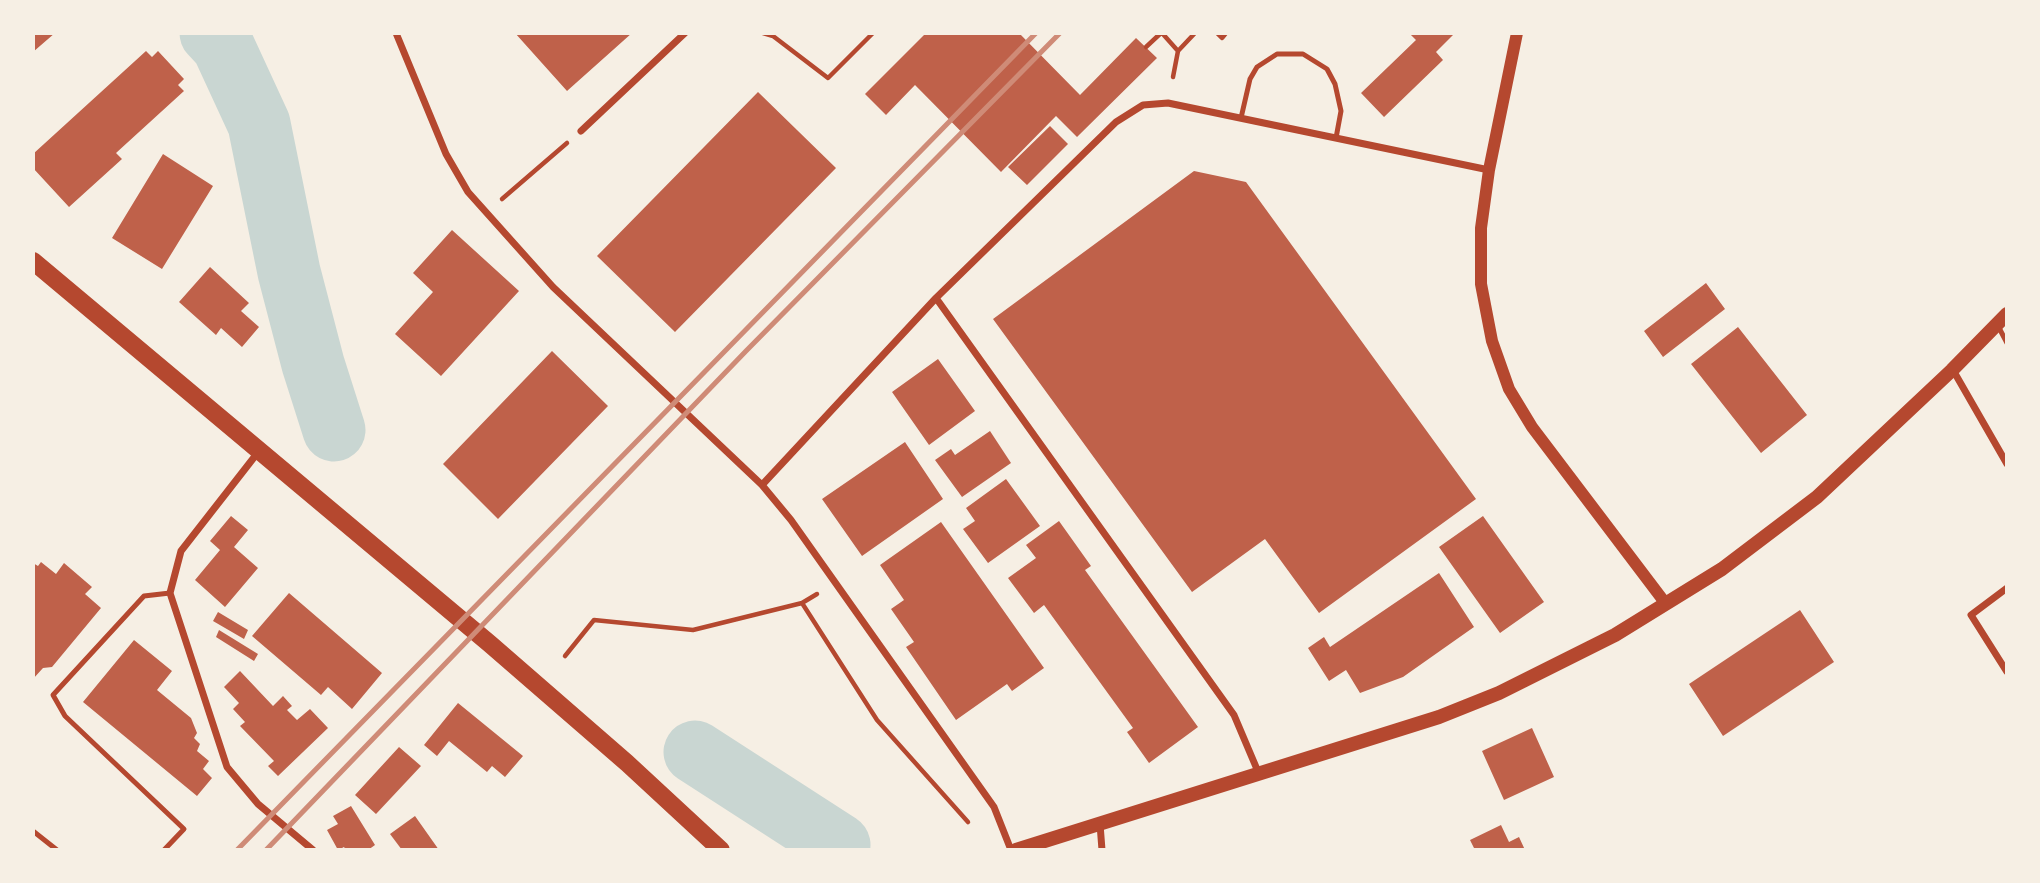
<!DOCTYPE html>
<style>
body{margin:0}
#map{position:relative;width:2040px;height:883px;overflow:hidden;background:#f6efe4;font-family:Figtree,sans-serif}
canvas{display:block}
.frame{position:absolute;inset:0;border:35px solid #f6efe4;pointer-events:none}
</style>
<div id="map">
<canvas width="2040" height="883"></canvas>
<div class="frame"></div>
</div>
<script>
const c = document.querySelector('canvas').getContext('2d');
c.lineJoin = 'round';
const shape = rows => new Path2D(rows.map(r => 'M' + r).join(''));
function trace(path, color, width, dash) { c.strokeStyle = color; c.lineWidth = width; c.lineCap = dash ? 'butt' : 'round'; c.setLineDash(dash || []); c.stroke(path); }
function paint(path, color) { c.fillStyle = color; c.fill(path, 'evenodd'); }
trace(shape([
 [211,33,223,46,259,124,289,272,313,364,334,430],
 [695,752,839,845]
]), '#c9d6d2', 63);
paint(shape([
 [33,33,55,33,33,52],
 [515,33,632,33,567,91],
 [926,33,1019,33,1080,95,1136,38,1157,58,1077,137,1056,116,1001,172,915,85,886,115,865,94],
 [1409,33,1455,33,1436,52,1443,60,1384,117,1361,93,1416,40],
 [146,51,152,57,158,51,184,79,178,85,184,91,116,153,122,159,69,207,33,168,33,154],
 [758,92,836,168,675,332,597,256],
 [1050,126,1068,144,1027,185,1008,167],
 [163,154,213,186,162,269,112,238],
 [1194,171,1246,182,1476,499,1319,613,1265,539,1192,592,993,319],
 [452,230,519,291,441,376,395,334,433,292,413,273],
 [210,267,249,303,241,311,259,327,242,347,221,328,216,335,179,302],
 [1706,283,1725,309,1663,357,1644,331],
 [1738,327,1807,415,1761,453,1691,364],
 [552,351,608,406,498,519,443,464],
 [938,359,975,411,929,445,892,392],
 [990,431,1011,463,962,497,935,460,951,449,955,455],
 [905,442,943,499,862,556,822,499],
 [1006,479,1040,526,988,563,963,529,975,521,966,508],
 [231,516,248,530,234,547,258,568,225,607,195,580,220,550,210,541],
 [1483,516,1544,602,1500,633,1439,547],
 [1059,521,1091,566,1085,570,1198,727,1149,763,1127,732,1133,728,1044,605,1034,613,1008,578,1036,558,1026,545],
 [941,522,1044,668,1012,691,1007,684,956,720,906,647,914,642,891,609,904,600,880,565],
 [41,562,56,574,64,563,92,587,85,594,101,608,52,667,43,668,33,679,33,563,38,566],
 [1439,573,1474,627,1403,677,1360,693,1346,670,1329,681,1308,648,1324,637,1330,647],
 [289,593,382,673,352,709,328,687,321,695,252,636],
 [1800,610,1834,662,1723,736,1689,684],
 [218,612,248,630,244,639,213,621],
 [219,630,258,654,254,661,216,637],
 [134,640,172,671,157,690,191,718,197,733,194,738,200,744,197,751,209,761,203,769,212,778,197,796,83,702],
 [240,671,273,706,283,696,292,706,287,710,297,720,310,709,328,728,278,776,268,766,274,761,240,726,245,722,233,709,239,703,224,687],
 [458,703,523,756,505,777,492,766,487,772,449,741,437,756,424,745],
 [1532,728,1554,777,1504,800,1482,751],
 [399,747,421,766,376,814,355,795],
 [351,806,375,845,368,850,346,850,344,847,338,850,327,830,338,824,333,816],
 [415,816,439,850,402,850,390,834],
 [1501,825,1509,842,1519,837,1525,850,1475,850,1470,840]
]), '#bf614a');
trace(shape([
 [763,33,773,36,828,78,873,33],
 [1162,33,1178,51,1195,33],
 [1217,33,1222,38,1226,33],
 [1146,47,1161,33],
 [1173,77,1178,51],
 [502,199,567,143],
 [802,603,877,720,968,822],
 [565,656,594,620,693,630,802,603,817,594]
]), '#b5482f', 4.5);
trace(shape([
 [1241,118,1250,79,1257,67,1277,54,1303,54,1327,69,1335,84,1341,111,1336,138],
 [1997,324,2007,343],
 [33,831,57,850],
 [164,850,184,829,65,716,53,695,144,596,170,593]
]), '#b5482f', 5);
trace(shape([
 [396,33,446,154,468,192,553,287,762,485],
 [581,131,685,33],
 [936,298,1234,715,1259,774],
 [1953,370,2007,464],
 [259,451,181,551,170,593,227,767,258,804,313,850],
 [2007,588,1971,615,2007,672],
 [1100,824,1102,850],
 [1011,850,994,807,791,520,762,485,936,298,1116,122,1143,105,1168,103,1489,170]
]), '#b5482f', 7);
trace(shape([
 [1517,33,1489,170,1481,228,1481,284,1492,341,1509,389,1532,427,1666,604]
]), '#b5482f', 12);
trace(shape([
 [1016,850,1439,717,1499,693,1615,635,1722,569,1817,497,1952,370,2007,314]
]), '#b5482f', 14);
trace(shape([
 [33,261,490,644,627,763,721,850]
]), '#b5482f', 18);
trace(shape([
 [237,850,1036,33],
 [266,850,746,351,1060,33]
]), '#cf8b77', 5);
</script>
